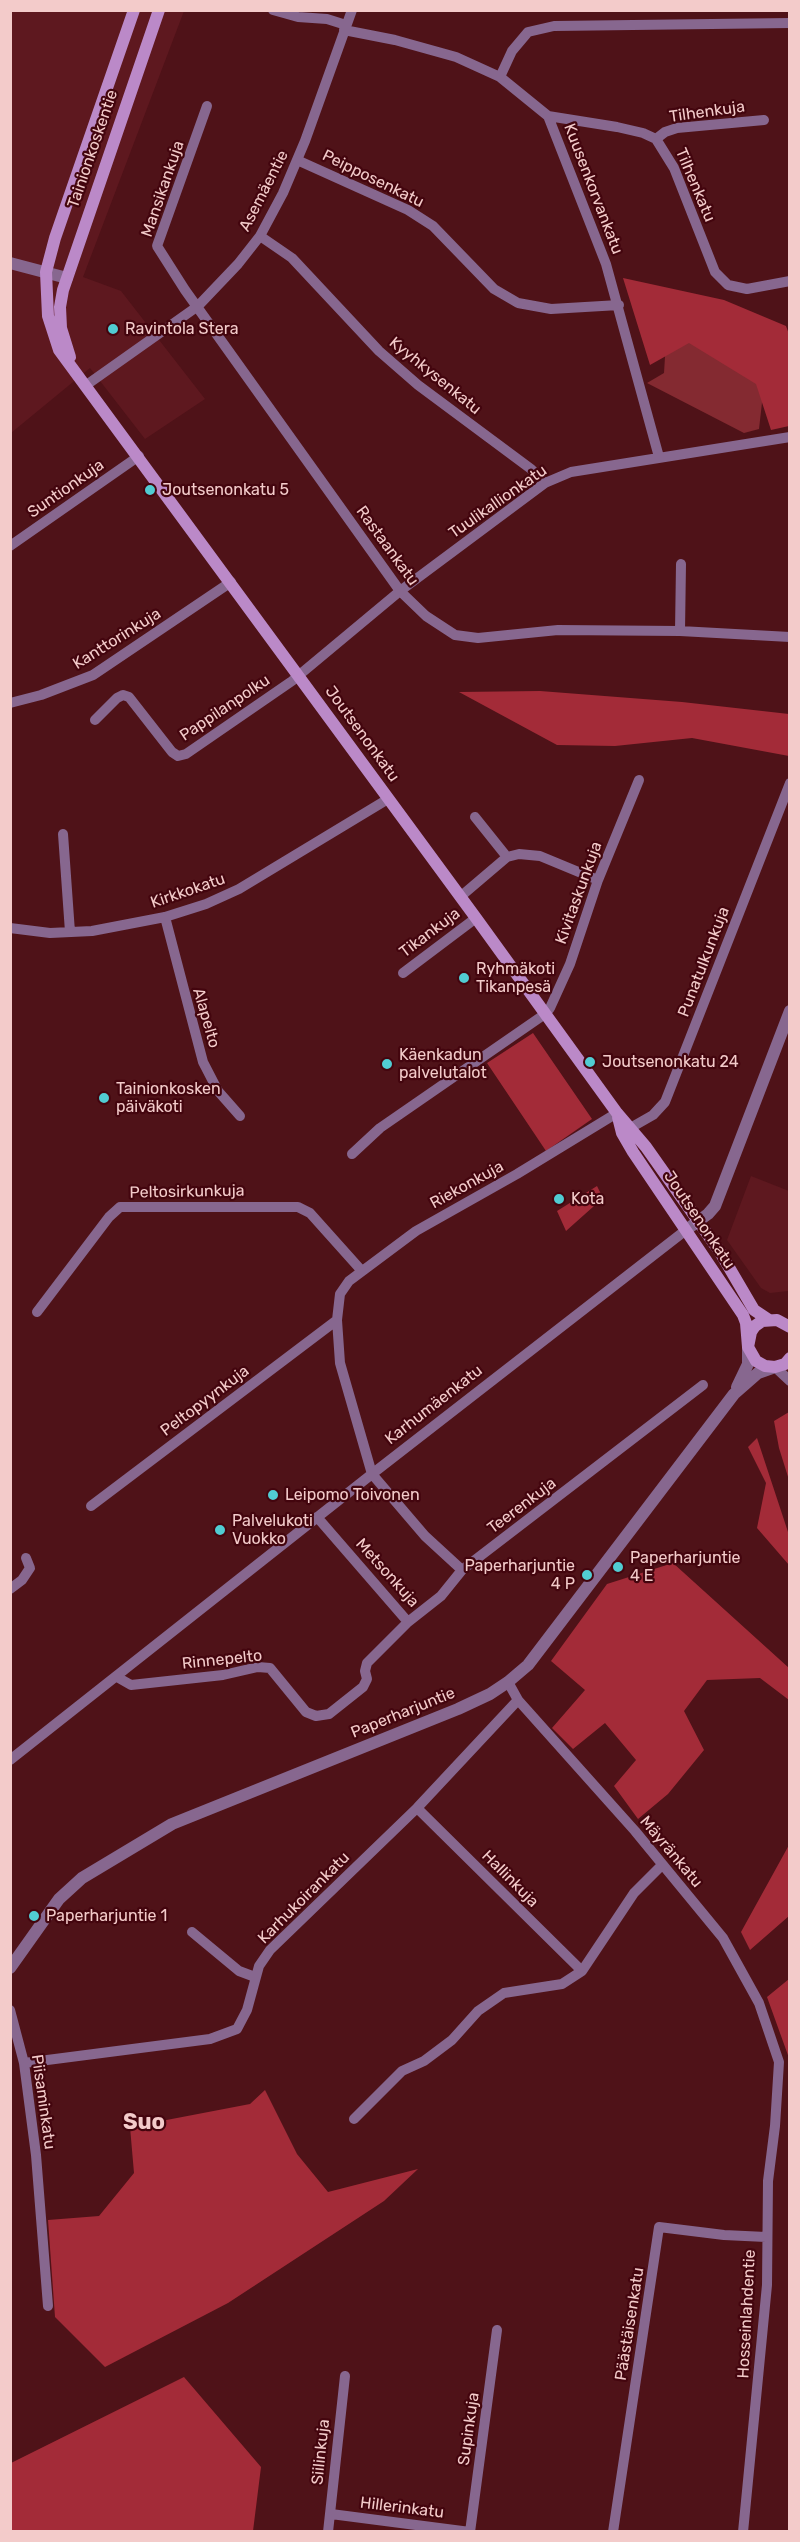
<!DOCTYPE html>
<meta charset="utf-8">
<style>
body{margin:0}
#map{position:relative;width:800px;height:2542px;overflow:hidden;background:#4f1218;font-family:Rubik,sans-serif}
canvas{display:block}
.frame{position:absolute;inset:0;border:12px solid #f3cbca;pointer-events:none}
</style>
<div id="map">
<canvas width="800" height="2542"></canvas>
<div class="frame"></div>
</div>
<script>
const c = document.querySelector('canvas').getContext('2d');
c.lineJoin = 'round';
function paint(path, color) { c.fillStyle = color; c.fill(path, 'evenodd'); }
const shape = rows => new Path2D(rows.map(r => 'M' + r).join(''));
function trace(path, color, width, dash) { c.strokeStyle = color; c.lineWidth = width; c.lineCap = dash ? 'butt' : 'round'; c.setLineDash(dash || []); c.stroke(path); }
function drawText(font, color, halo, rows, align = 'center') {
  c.font = font + ' Rubik,sans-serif'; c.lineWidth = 4.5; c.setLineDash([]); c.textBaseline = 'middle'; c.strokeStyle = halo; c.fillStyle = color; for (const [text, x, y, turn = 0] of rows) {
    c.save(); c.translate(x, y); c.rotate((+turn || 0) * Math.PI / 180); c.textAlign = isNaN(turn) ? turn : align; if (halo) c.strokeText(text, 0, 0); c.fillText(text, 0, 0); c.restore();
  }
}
paint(shape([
 [10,11,184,11,83,277,121,291,205,399,145,439,90,368,11,433],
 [751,1176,789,1191,788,1291,770,1293,761,1288,727,1240]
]), '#5e181f');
paint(shape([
 [667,324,764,385,759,429,744,433,647,383,664,373]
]), '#842a31');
paint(shape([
 [623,278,724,300,786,326,790,337,789,426,771,430,756,384,689,343,650,365],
 [540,691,682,702,789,714,789,756,692,738,615,746,557,745,459,692],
 [533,1033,592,1119,546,1151,487,1063],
 [597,1186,603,1198,566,1231,557,1211],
 [789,1412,789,1480,779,1448,774,1421],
 [757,1438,789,1535,789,1565,757,1528,766,1483,748,1447],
 [673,1563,789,1668,789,1700,760,1678,707,1680,684,1711,704,1750,668,1794,638,1819,614,1786,636,1760,605,1723,573,1749,552,1728,585,1690,551,1661,607,1584],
 [789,1845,789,1916,750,1950,741,1932],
 [789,1979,789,2058,767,1997],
 [265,2090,297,2154,328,2192,418,2169,384,2201,228,2303,105,2367,55,2317,48,2220,99,2216,134,2173,130,2127,250,2104],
 [184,2377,261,2467,253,2531,11,2531,11,2463]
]), '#a32b38');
trace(shape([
 [273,10,298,17,327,19,346,25],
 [344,30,395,40,456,57,500,77,548,116,606,264,659,457],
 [500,77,512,51,528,32,554,26,790,23],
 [207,106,157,246,185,290,400,591,426,616,455,635,478,638,558,630,680,631,790,637],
 [548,116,617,127,643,133,656,139,674,168,715,272,728,285,747,289,790,281],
 [656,139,665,132,677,128,764,120],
 [297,160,408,210,433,226,494,289,518,303,551,309,619,305],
 [260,236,292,258,379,351,418,385,531,469,545,483],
 [85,386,198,306,238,264,260,236,283,193,305,141,352,10],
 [10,546,139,456],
 [680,631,681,564],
 [10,703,41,695,93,675,231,582],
 [95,720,117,698,123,695,129,697,172,752,178,756,186,754,292,681,400,591,545,483,571,472,790,437],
 [475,817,507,857],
 [63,834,70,932],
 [460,897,507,857,519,854,540,856,598,880],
 [165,917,203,1062,218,1091,240,1116],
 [10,928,50,933,92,931,165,917,206,904,239,889,388,799],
 [403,973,476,918],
 [617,1113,517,1174,416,1231,349,1281,340,1294,337,1320,340,1363,372,1474,425,1536,462,1570,703,1385],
 [625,1131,653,1115,665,1102,790,783],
 [352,1154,380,1128,545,1014,550,1008,570,964,598,880,639,780],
 [37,1312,109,1217,120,1207,298,1207,310,1213,361,1270],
 [775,1367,790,1381],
 [91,1506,337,1320],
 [317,1517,408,1622,441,1596,462,1570],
 [10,1589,22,1580,30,1568,26,1558],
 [117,1677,131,1685,223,1675,258,1667,270,1668,306,1712,316,1716,329,1714,363,1687,367,1679,365,1671,367,1663,408,1622],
 [508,1682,518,1700,635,1831,723,1938,759,2003,779,2062,775,2126,768,2181,767,2285,743,2532],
 [10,1760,372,1474,686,1230],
 [417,1808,582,1971],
 [192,1932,239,1971,255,1977],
 [10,2010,24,2063,36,2155,48,2306],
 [24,2063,210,2039,237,2029,247,2010,259,1966,270,1950,417,1808,518,1700],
 [354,2119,402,2071,424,2061,452,2040,478,2011,504,1993,562,1984,582,1971,634,1893,662,1865],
 [331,2514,470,2532],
 [328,2532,345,2376],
 [470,2532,497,2330],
 [613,2532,659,2227,724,2235,766,2237]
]), '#87678f', 10);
trace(shape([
 [10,263,67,278],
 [686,1230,708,1214,715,1206,790,1011],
 [737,1387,748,1364,748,1347],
 [10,1968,59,1899,82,1878,172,1824,458,1709,490,1694,508,1682,528,1665,734,1394,758,1373,775,1367]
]), '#87678f', 12);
trace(shape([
 [134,10,55,238,46,272,48,316,59,350,476,918,617,1113,646,1147,720,1252,754,1310,769,1320],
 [70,357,61,328,60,307,63,290,159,10],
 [618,1117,622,1133,633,1152,743,1315,746,1323,748,1347],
 [790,1327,777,1320,762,1321,755,1326,751,1332,748,1347,756,1361,765,1366,775,1367,785,1364,790,1358]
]), '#bb89c8', 12);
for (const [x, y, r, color] of [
 [113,329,6,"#51ccd2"],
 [150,490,6,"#51ccd2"],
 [464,978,6,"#51ccd2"],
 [590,1062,6,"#51ccd2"],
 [387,1064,6,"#51ccd2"],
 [104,1098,6,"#51ccd2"],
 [559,1199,6,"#51ccd2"],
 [273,1495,6,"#51ccd2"],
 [220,1530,6,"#51ccd2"],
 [618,1567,6,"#51ccd2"],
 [587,1575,6,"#51ccd2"],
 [34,1916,6,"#51ccd2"]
]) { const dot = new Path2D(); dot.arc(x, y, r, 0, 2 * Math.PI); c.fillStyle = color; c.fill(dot); trace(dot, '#43050e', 2); }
drawText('16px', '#f3cbca', '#43050e', [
 ["Tilhenkuja",707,112,-8],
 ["Tainionkoskentie",93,149,-71],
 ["Peipposenkatu",373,179,26],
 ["Tilhenkatu",695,185,67],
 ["Mansikankuja",163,189,-71],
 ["Kuusenkorvankatu",593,189,69],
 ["Asemäentie",264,191,-63],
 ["Kyyhkysenkatu",435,376,39],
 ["Suntionkuja",66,489,-35],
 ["Tuulikallionkatu",498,502,-35],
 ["Rastaankatu",387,546,54],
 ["Kanttorinkuja",117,639,-32],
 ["Pappilanpolku",225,708,-34],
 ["Joutsenonkatu",362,734,54],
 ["Kirkkokatu",188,891,-19],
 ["Kivitaskunkuja",579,893,-70],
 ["Tikankuja",430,933,-37],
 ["Punatulkunkuja",704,962,-69],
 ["Alapelto",206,1018,74],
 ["Riekonkuja",467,1185,-29],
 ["Peltosirkunkuja",187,1192,-1],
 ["Joutsenonkatu",699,1220,56],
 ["Peltopyynkuja",205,1401,-37],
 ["Karhumäenkatu",434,1405,-38],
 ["Teerenkuja",522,1506,-37],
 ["Metsonkuja",387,1573,48],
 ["Rinnepelto",222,1660,-6],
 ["Paperharjuntie",403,1713,-22],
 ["Mäyränkatu",671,1852,50],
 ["Hallinkuja",510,1879,45],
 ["Karhukoirankatu",304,1898,-45],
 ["Piisaminkatu",43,2102,82],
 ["Hosseinlahdentie",747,2314,-87],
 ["Päästäisenkatu",630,2324,-81],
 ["Supinkuja",469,2429,-82],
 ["Siilinkuja",321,2452,-84],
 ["Hillerinkatu",402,2508,7]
]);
drawText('16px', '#f3cbca', '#43050e', [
 ["Ravintola Stera",125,329],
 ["Joutsenonkatu 5",162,490],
 ["Ryhmäkoti",476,969],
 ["Tikanpesä",476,987],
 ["Käenkadun",399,1055],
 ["palvelutalot",399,1073],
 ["Joutsenonkatu 24",602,1062],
 ["Tainionkosken",116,1089],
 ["päiväkoti",116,1107],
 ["Kota",571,1199],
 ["Leipomo Toivonen",285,1495],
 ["Palvelukoti",232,1521],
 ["Vuokko",232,1539],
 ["Paperharjuntie",630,1558],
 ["4 E",630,1576],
 ["Paperharjuntie",575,1566,"right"],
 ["4 P",575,1584,"right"],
 ["Paperharjuntie 1",46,1916]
], 'left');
drawText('bold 22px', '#f3cbca', '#43050e', [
 ["Suo",144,2123]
]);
</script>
